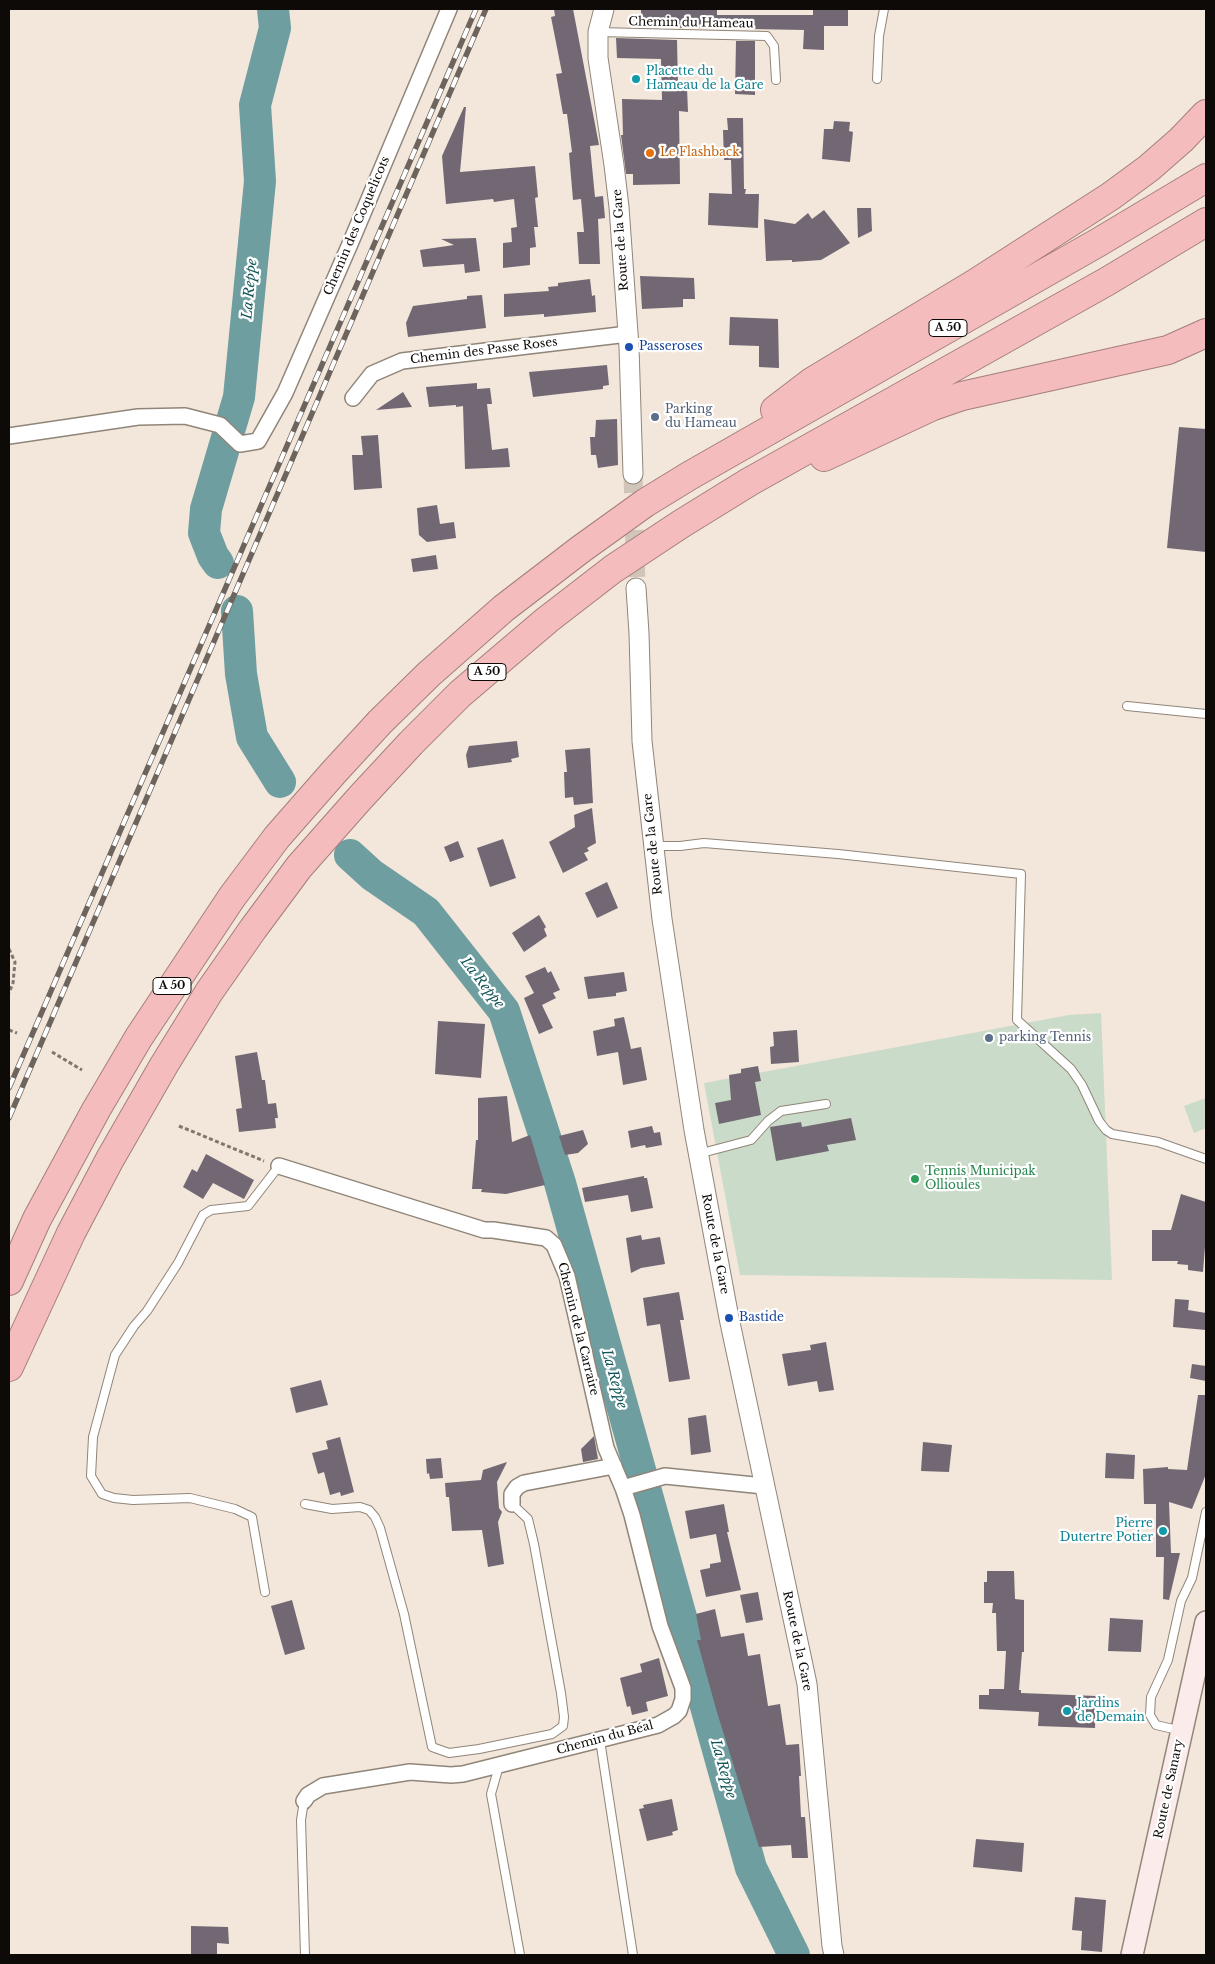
<!DOCTYPE html>
<meta charset="utf-8">
<style>
body{margin:0}
#map{position:relative;width:1215px;height:1964px;overflow:hidden;background:#f3e6da;font-family:"Libre Baskerville",serif}
canvas{display:block}
.frame{position:absolute;inset:0;border:10px solid #0e0a07;pointer-events:none}
</style>
<div id="map">
<canvas width="1215" height="1964"></canvas>
<div class="frame"></div>
</div>
<script>
const c = document.querySelector('canvas').getContext('2d');
c.lineJoin = 'round';
function paint(path, color) { c.fillStyle = color; c.fill(path, 'evenodd'); }
const shape = rows => new Path2D(rows.map(r => 'M' + r).join(''));
function trace(path, color, width, dash) { c.strokeStyle = color; c.lineWidth = width; c.lineCap = dash ? 'butt' : 'round'; c.setLineDash(dash || []); c.stroke(path); }
function drawText(font, color, halo, rows, align = 'center') {
  c.font = font + ' "Libre Baskerville",serif'; c.lineWidth = 4.5; c.setLineDash([]); c.textBaseline = 'middle'; c.strokeStyle = halo; c.fillStyle = color; for (const [text, x, y, turn = 0] of rows) {
    c.save(); c.translate(x, y); c.rotate((+turn || 0) * Math.PI / 180); c.textAlign = isNaN(turn) ? turn : align; if (halo) c.strokeText(text, 0, 0); c.fillText(text, 0, 0); c.restore();
  }
}
paint(shape([
 [1101,1013,1112,1280,740,1275,704,1083,1069,1015],
 [1206,1098,1206,1128,1194,1133,1184,1106]
]), '#cadcc9');
trace(shape([
 [218,563,213,556,204,533,206,509,239,397,260,181,255,105,275,28,273,9],
 [237,611,241,674,252,737,280,782],
 [350,855,372,875,426,912,504,1011,560,1183,751,1868,794,1955]
]), '#6f9ea0', 32);
paint(shape([
 [554,9,573,9,599,145,590,146,595,197,603,196,605,218,598,219,600,264,579,264,577,232,584,232,581,199,573,200,569,153,572,152,567,114,563,114,556,74,562,73,551,17,555,16],
 [641,9,717,9,717,15,813,15,813,10,848,10,848,26,824,26,824,50,803,49,804,30,641,27],
 [616,38,677,40,678,87,687,88,688,112,679,111,680,184,633,185,633,174,626,174,621,135,623,135,622,99,662,100,661,59,617,58],
 [736,41,755,41,755,95,735,94],
 [464,107,466,107,460,172,535,166,538,197,535,198,538,227,534,227,536,247,530,248,530,265,503,268,503,243,512,242,511,228,517,227,514,199,494,202,493,199,446,204,442,156],
 [727,118,743,118,744,189,746,189,745,194,759,194,758,228,708,225,709,193,732,194,731,160,724,160,723,130,728,130],
 [834,121,850,122,849,131,853,132,850,162,822,159,824,129,833,129],
 [857,208,871,208,872,231,858,238],
 [824,210,850,243,821,260,792,262,792,260,766,261,764,219,795,224,808,213,812,219],
 [476,238,480,271,465,273,464,264,423,267,420,250,454,245,441,239],
 [640,276,694,278,695,299,683,299,683,307,642,309],
 [590,279,592,296,595,295,596,312,544,317,544,314,504,317,504,294,549,291,548,287,558,286,558,283],
 [482,295,486,328,408,337,406,323,413,306,467,299,467,296],
 [730,317,778,319,779,368,759,367,759,346,729,345],
 [607,365,609,385,603,386,603,389,533,397,529,372],
 [477,383,477,389,490,388,492,404,487,404,492,450,508,448,510,467,465,469,463,406,456,407,456,405,429,407,426,387],
 [403,392,412,407,376,410],
 [617,419,618,465,598,468,596,455,591,455,590,437,595,437,596,420],
 [1179,427,1206,429,1206,552,1167,548],
 [378,435,382,488,354,490,352,455,363,455,361,436],
 [437,505,440,524,454,522,456,538,427,542,419,535,417,508],
 [436,555,438,569,413,572,411,559],
 [517,741,519,757,511,759,512,762,468,768,466,755,469,746],
 [590,748,593,803,574,805,573,797,565,798,564,772,567,772,565,750],
 [592,808,596,843,587,848,589,851,584,853,588,860,563,873,549,842,575,827,574,815],
 [503,839,516,878,490,887,477,848],
 [458,841,464,857,450,862,444,847],
 [607,882,618,908,597,918,585,893],
 [539,915,546,927,544,929,547,936,524,952,512,933],
 [545,967,548,973,551,971,560,990,553,993,556,998,542,1005,553,1028,539,1034,524,998,534,993,525,976],
 [624,972,627,991,616,993,616,996,588,999,584,977],
 [624,1017,631,1049,641,1047,647,1080,623,1085,618,1052,597,1056,593,1031,615,1026,614,1019],
 [438,1021,485,1024,481,1078,435,1074],
 [797,1030,799,1062,771,1064,770,1047,774,1046,773,1032],
 [257,1052,262,1080,265,1080,268,1104,276,1103,278,1118,275,1118,276,1128,239,1132,236,1109,242,1108,235,1056],
 [758,1066,761,1081,755,1082,761,1115,719,1124,715,1103,731,1100,729,1075,741,1073,741,1069],
 [507,1096,512,1142,530,1135,545,1185,506,1194,481,1192,482,1189,472,1189,476,1140,478,1140,478,1098],
 [851,1118,856,1140,827,1145,829,1151,776,1161,770,1127,801,1122,802,1127],
 [652,1126,654,1133,660,1132,662,1145,646,1148,645,1145,631,1148,628,1131],
 [583,1130,588,1144,578,1153,565,1155,559,1136],
 [206,1154,254,1180,244,1199,213,1183,203,1199,183,1187,192,1169,197,1172],
 [644,1176,644,1178,647,1178,653,1208,631,1212,628,1195,585,1202,582,1188],
 [1181,1194,1206,1202,1206,1234,1203,1272,1188,1270,1188,1265,1177,1264,1178,1261,1152,1261,1152,1230,1171,1230],
 [641,1235,642,1240,660,1237,665,1264,641,1268,631,1273,626,1238],
 [679,1292,684,1320,680,1320,690,1379,669,1382,660,1324,647,1326,643,1298],
 [1175,1299,1189,1300,1188,1310,1206,1313,1206,1330,1173,1327],
 [826,1342,834,1390,819,1392,817,1381,788,1386,782,1354,811,1350,810,1345],
 [1192,1364,1206,1366,1206,1381,1190,1378],
 [321,1380,328,1405,296,1413,290,1388],
 [1198,1395,1206,1395,1206,1474,1192,1509,1169,1502,1171,1553,1180,1553,1169,1600,1163,1599,1164,1557,1156,1557,1156,1504,1144,1504,1143,1469,1168,1467,1168,1469,1187,1470],
 [706,1415,711,1452,691,1455,688,1418],
 [594,1436,598,1459,583,1462,581,1449],
 [340,1437,354,1492,341,1496,340,1492,330,1495,324,1472,318,1474,312,1453,328,1449,326,1441],
 [923,1442,952,1445,949,1472,921,1471],
 [1106,1453,1135,1455,1134,1479,1105,1478],
 [441,1458,443,1478,430,1479,429,1473,427,1474,426,1459],
 [507,1462,497,1482,499,1508,502,1512,498,1522,504,1564,488,1567,482,1530,452,1531,449,1497,446,1497,445,1483,481,1480,483,1470],
 [724,1504,729,1532,727,1532,741,1590,706,1597,700,1570,710,1568,710,1564,721,1562,716,1534,690,1539,685,1511],
 [987,1571,1014,1571,1015,1599,1024,1600,1024,1652,1022,1652,1019,1690,1021,1690,1021,1693,1096,1696,1095,1728,1038,1726,1039,1712,979,1709,979,1695,989,1695,989,1689,1004,1689,1006,1651,997,1651,996,1613,992,1613,993,1603,984,1603,984,1582,987,1582],
 [758,1592,763,1620,746,1623,740,1595],
 [292,1600,305,1649,285,1655,271,1606],
 [715,1609,721,1637,744,1633,748,1656,760,1654,768,1706,780,1704,786,1745,799,1744,801,1776,799,1776,801,1817,805,1817,808,1858,792,1858,791,1845,759,1847,716,1709,697,1640,701,1640,696,1614],
 [1110,1618,1143,1620,1141,1652,1108,1651],
 [659,1658,668,1696,646,1702,648,1711,632,1715,630,1706,627,1707,620,1678,642,1672,640,1664],
 [672,1799,678,1830,672,1832,673,1835,647,1841,639,1809,644,1808,643,1805],
 [976,1839,1024,1843,1022,1872,973,1867],
 [1075,1897,1106,1900,1102,1952,1081,1950,1082,1931,1072,1930],
 [191,1926,228,1927,229,1944,217,1943,217,1955,191,1955]
]), '#726874');
trace(shape([
 [633,474,636,588]
]), '#d1c5ba', 19, [19, 9]);
const service = shape([
 [598,32,767,36,774,46,776,80],
 [877,79,879,36,884,9],
 [1127,706,1206,714],
 [655,846,680,846,704,843,838,854,1021,874,1017,1020,1071,1069,1082,1085,1099,1121,1106,1130,1112,1134,1158,1142,1206,1159],
 [698,1154,751,1140,768,1121,781,1111,826,1104],
 [305,1504,332,1509,360,1507,369,1510,375,1517,380,1528,404,1614,432,1747,449,1753,479,1749,552,1734,563,1726,564,1717,561,1693,534,1544,528,1519,512,1504],
 [265,1592,252,1517,235,1509,190,1498,133,1500,114,1498,102,1494,91,1476,93,1437,115,1355,134,1326,147,1311,178,1263,203,1215,211,1210,248,1206,279,1166],
 [1182,1731,1156,1725,1150,1715,1151,1697,1168,1660,1181,1601,1192,1578,1206,1512],
 [600,1740,633,1955],
 [499,1766,491,1794,520,1955],
 [304,1801,301,1820,305,1955]
]);
const minor = shape([
 [353,398,372,374,402,361,628,334],
 [9,436,138,417,185,416,220,425,240,444,258,441,285,393,350,244,449,9],
 [279,1166,484,1230,493,1230,546,1238,554,1245,567,1276,606,1448,623,1488,632,1515,660,1626,683,1688,683,1699,679,1711,674,1716,658,1725,463,1774,451,1775,410,1772,323,1786,308,1795,304,1801],
 [623,1488,665,1476,764,1486],
 [512,1504,512,1494,517,1487,524,1483,614,1466]
]);
const tertiary = shape([
 [604,9,598,32,598,58,614,165,619,207,629,347,633,474],
 [636,588,639,633,642,741,662,919,694,1130,729,1318,807,1684,832,1946,834,1955]
]);
const secondary = shape([
 [1132,1955,1206,1622]
]);
const motorway = shape([
 [775,410,813,381,974,284,1111,196,1149,168,1181,140,1206,114],
 [824,457,933,406,962,396,1168,350,1206,333],
 [9,1281,37,1219,96,1110,139,1037,232,897,277,837,334,772,380,722,429,674,504,608,581,549,645,503,689,476,1099,242,1206,178],
 [9,1367,71,1233,110,1159,164,1065,209,992,253,929,299,867,360,798,411,743,460,694,547,620,613,569,681,524,749,482,1106,282,1206,222]
]);
trace(service, '#908579', 10);
trace(minor, '#908579', 18);
trace(tertiary, '#908579', 21);
trace(secondary, '#908579', 24);
trace(motorway, '#a47e7d', 30);
trace(shape([
 [9,949,15,962,13,983,9,993],
 [9,1030,17,1033],
 [52,1052,82,1070],
 [179,1126,264,1161]
]), '#7f776f', 3, [4, 2.5]);
trace(service, '#fff', 8);
trace(minor, '#fff', 15);
trace(tertiary, '#fff', 19);
trace(secondary, '#fcebeb', 21);
trace(motorway, '#f5bcbd', 28);
const rail = shape([
 [9,1088,476,9],
 [9,1118,486,9]
]);
trace(rail, '#6c645d', 5.5);
trace(rail, '#fff', 4, [11]);
for (const [x, y, r, color] of [
 [636,79,5,"#0f9aa8"],
 [650,153,5,"#e8710a"],
 [629,347,5,"#1a4fb4"],
 [655,417,5,"#5c6f8a"],
 [989,1038,5,"#5c6f8a"],
 [915,1179,5,"#2e9e5b"],
 [729,1318,5,"#1a4fb4"],
 [1163,1531,5,"#0f9aa8"],
 [1067,1711,5,"#0f9aa8"]
]) { const dot = new Path2D(); dot.arc(x, y, r, 0, 2 * Math.PI); c.fillStyle = color; c.fill(dot); trace(dot, '#fff', 2); }
for (const [x, y, w] of [
 [948,328,38],
 [487,672,38],
 [172,986,38]
]) { const box = new Path2D(); box.roundRect(x - w / 2, y - 8.5, w, 17, 4); c.fillStyle = '#fff'; c.fill(box); trace(box, '#0e0a07', 1); }
drawText('bold 11px', '#0e0a07', null, [
 ["A 50",948,328],
 ["A 50",487,672],
 ["A 50",172,986]
]);
drawText('12px', '#0e0a07', '#fff', [
 ["Chemin du Hameau",691,23,1],
 ["Chemin des Coquelicots",357,226,-67],
 ["Route de la Gare",621,240,-94],
 ["Chemin des Passe Roses",484,351,-7],
 ["Route de la Gare",653,844,-96],
 ["Route de la Gare",715,1244,79],
 ["Chemin de la Carraire",578,1329,76],
 ["Route de la Gare",797,1641,78],
 ["Chemin du Béal",605,1738,-15],
 ["Route de Sanary",1169,1789,-78]
]);
drawText('12px', '#0d838f', '#fff', [
 ["Placette du",646,72],
 ["Hameau de la Gare",646,86],
 ["Pierre",1153,1524,"right"],
 ["Dutertre Potier",1153,1538,"right"],
 ["Jardins",1077,1704],
 ["de Demain",1077,1718]
], 'left');
drawText('12px', '#c56008', '#fff', [
 ["Le Flashback",660,153]
], 'left');
drawText('12px', '#164399', '#fff', [
 ["Passeroses",639,347],
 ["Bastide",739,1318]
], 'left');
drawText('12px', '#4e5e75', '#fff', [
 ["Parking",665,410],
 ["du Hameau",665,424],
 ["parking Tennis",999,1038]
], 'left');
drawText('12px', '#27864d', '#fff', [
 ["Tennis Municipak",925,1172],
 ["Ollioules",925,1186]
], 'left');
drawText('italic 14px', '#125659', '#fff', [
 ["La Reppe",250,289,-85],
 ["La Reppe",482,983,52],
 ["La Reppe",614,1379,74],
 ["La Reppe",723,1769,74]
]);
</script>
